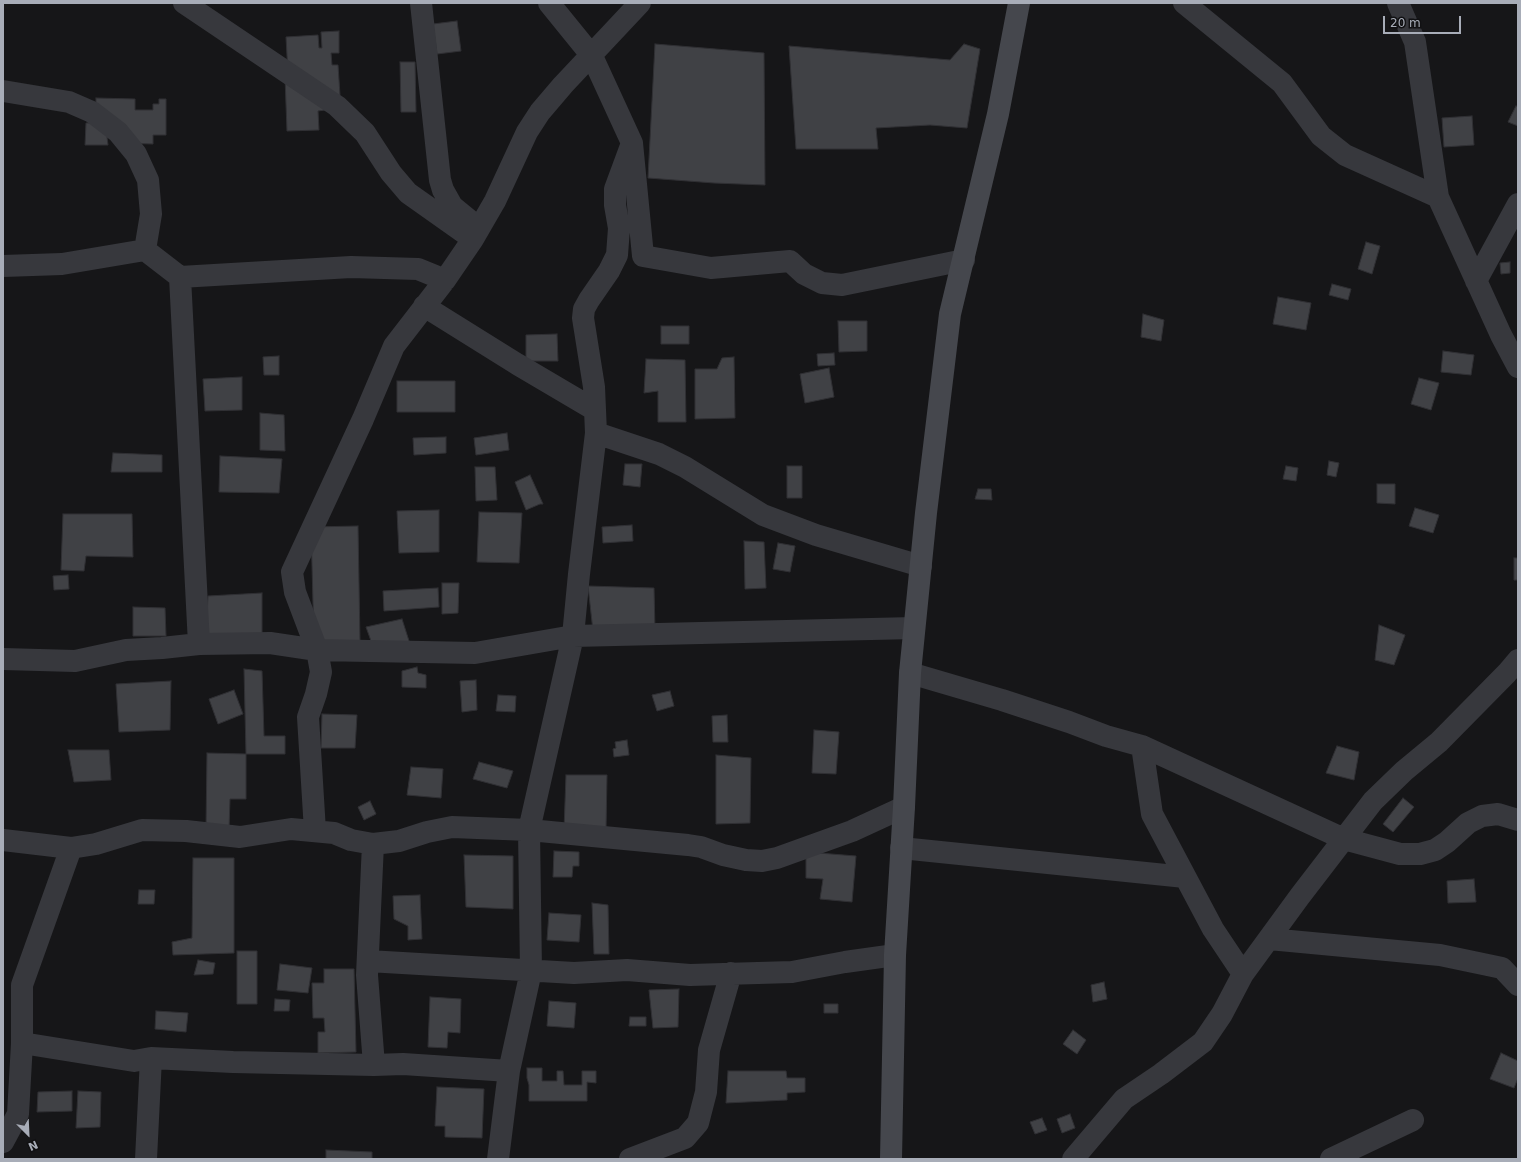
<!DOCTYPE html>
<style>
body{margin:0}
#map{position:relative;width:1521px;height:1162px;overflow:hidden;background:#161618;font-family:"DejaVu Sans",sans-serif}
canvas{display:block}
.frame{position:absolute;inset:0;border:4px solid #a8adb8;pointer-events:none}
.north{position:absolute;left:8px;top:1114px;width:40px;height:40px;-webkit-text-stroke:3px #111113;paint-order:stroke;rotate:156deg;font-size:11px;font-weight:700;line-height:16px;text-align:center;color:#a8adb8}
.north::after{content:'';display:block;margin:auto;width:14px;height:18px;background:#a8adb8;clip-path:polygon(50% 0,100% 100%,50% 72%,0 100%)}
.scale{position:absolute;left:1383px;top:16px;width:78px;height:18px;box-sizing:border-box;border:2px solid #a8adb8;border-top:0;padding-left:5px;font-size:12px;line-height:14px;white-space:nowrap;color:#a8adb8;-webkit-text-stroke:3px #111113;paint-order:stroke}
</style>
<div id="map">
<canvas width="1521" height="1162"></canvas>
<div class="frame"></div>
<div class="north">N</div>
<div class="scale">20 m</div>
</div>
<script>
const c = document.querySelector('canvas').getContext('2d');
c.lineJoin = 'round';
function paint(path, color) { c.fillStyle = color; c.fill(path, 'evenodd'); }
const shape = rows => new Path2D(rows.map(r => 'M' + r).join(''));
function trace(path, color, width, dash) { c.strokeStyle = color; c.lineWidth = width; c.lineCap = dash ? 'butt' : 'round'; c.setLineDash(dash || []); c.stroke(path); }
const building = shape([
 [457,21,461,51,437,54,433,24,457,21],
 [339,31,339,53,331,53,332,65,338,65,340,95,325,110,318,111,319,130,287,131,285,77,288,74,286,37,318,35,319,48,322,48,321,32,339,31],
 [655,44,764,53,765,185,714,183,648,178,655,44],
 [964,44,980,49,967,128,930,125,876,128,878,149,796,149,789,46,950,60,964,44],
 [400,62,415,62,416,112,401,112,400,62],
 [96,98,135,99,135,110,153,110,153,104,159,104,159,99,166,99,166,135,153,135,153,144,121,143,107,137,108,145,85,145,86,123,100,123,96,120,96,98],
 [1516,106,1518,107,1518,126,1508,122,1516,106],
 [1472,116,1474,145,1444,147,1442,118,1472,116],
 [1366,242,1380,246,1372,274,1358,269,1366,242],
 [1510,262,1510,273,1501,274,1500,263,1510,262],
 [1332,284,1351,289,1348,300,1329,295,1332,284],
 [1278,297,1311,303,1306,330,1273,324,1278,297],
 [1143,314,1164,320,1161,341,1141,337,1143,314],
 [838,321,867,321,867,351,839,352,838,321],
 [661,326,689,326,689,344,661,344,661,326],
 [557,334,558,361,526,361,526,335,557,334],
 [1443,351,1474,355,1471,375,1441,372,1443,351],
 [834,353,835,365,818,366,817,354,834,353],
 [279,356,279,375,264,375,263,357,279,356],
 [734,357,735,418,695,419,695,369,717,369,722,358,734,357],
 [646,359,685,360,686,422,658,422,658,391,644,393,646,359],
 [829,368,834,397,805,403,800,374,829,368],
 [242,377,242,410,205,411,203,379,242,377],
 [1419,378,1439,383,1431,410,1411,404,1419,378],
 [397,381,455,381,455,412,397,412,397,381],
 [260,413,284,415,285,451,260,450,260,413],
 [507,433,509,450,476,455,474,438,507,433],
 [446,437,446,453,414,455,413,438,446,437],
 [113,453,162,455,162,472,111,472,113,453],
 [220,456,282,459,279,493,219,492,220,456],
 [1329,461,1339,463,1336,477,1327,475,1329,461],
 [625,464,642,464,640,487,623,485,625,464],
 [787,466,802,466,802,498,787,498,787,466],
 [1286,466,1298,468,1296,481,1283,479,1286,466],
 [475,467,495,467,497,500,476,501,475,467],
 [530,475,543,504,540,504,526,510,515,482,530,475],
 [1377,484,1395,484,1395,504,1377,503,1377,484],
 [978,489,991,489,992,500,975,499,978,489],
 [1415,508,1439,515,1433,533,1409,526,1415,508],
 [439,510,439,552,399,553,397,511,439,510],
 [479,512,522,513,519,563,477,562,479,512],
 [63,514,132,514,133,557,86,556,84,571,61,570,63,514],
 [632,525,633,541,603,543,602,527,632,525],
 [358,526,360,641,314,641,311,527,358,526],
 [744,541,764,542,766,588,745,589,744,541],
 [778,543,795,546,790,572,773,569,778,543],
 [1514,558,1518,558,1518,580,1514,580,1514,558],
 [68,575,69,589,54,590,53,576,68,575],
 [442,583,459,583,458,613,442,614,442,583],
 [588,586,654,588,655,630,593,631,588,586],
 [438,588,439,607,384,611,383,591,438,588],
 [262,593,262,634,206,636,208,596,262,593],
 [133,607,165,608,166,636,133,636,133,607],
 [402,619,410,644,375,652,366,627,402,619],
 [1379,625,1405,635,1394,665,1375,660,1379,625],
 [417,667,418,673,426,675,426,688,402,687,402,671,417,667],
 [244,669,262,671,264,736,285,736,285,754,246,754,244,669],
 [476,680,477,710,462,712,460,681,476,680],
 [171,681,170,730,119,732,116,684,171,681],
 [234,690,243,714,218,724,209,699,234,690],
 [670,691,674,706,657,711,652,695,670,691],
 [498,695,516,696,515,712,496,711,498,695],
 [322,714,357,715,355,748,321,748,322,714],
 [727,715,728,742,713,742,712,716,727,715],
 [814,730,839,732,836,774,812,773,814,730],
 [627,740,629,755,614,757,613,749,616,748,615,742,627,740],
 [1337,746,1359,752,1354,780,1326,773,1337,746],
 [68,750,109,750,111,780,74,782,68,750],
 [207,753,246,754,246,799,230,799,229,829,206,829,207,753],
 [716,755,751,758,750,823,716,824,716,755],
 [479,762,513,771,507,788,473,779,479,762],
 [411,767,443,769,441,798,407,795,411,767],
 [566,775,607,775,606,829,564,830,566,775],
 [1403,798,1414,807,1393,832,1383,824,1403,798],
 [370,801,376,814,364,820,358,807,370,801],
 [554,851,579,852,579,866,573,866,572,877,553,877,554,851],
 [806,852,856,856,852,902,820,899,823,879,806,878,806,852],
 [464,855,513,856,513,909,466,907,464,855],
 [193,858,234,858,234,953,173,955,172,942,192,938,193,858],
 [1474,879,1476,902,1448,903,1447,881,1474,879],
 [139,890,155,890,154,904,138,904,139,890],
 [420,895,422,939,408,940,408,926,394,919,393,896,420,895],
 [592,903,608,905,609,954,594,954,592,903],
 [549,913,581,915,579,942,547,940,549,913],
 [237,951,257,951,257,1004,237,1004,237,951],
 [198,960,215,963,213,974,194,975,198,960],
 [280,964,312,968,308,993,277,990,280,964],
 [324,969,354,969,356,1052,318,1053,318,1032,325,1032,324,1018,313,1018,312,983,324,983,324,969],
 [1104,982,1107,999,1093,1002,1091,985,1104,982],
 [679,989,678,1027,653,1028,649,990,679,989],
 [430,997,461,999,460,1033,448,1032,447,1048,428,1047,430,997],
 [275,999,290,1000,289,1011,274,1011,275,999],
 [549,1001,576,1003,574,1028,547,1026,549,1001],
 [824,1004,838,1004,838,1013,824,1013,824,1004],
 [156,1011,188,1013,186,1032,155,1029,156,1011],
 [630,1017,646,1017,646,1026,629,1026,630,1017],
 [1073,1030,1086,1040,1077,1054,1063,1044,1073,1030],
 [1501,1053,1518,1061,1518,1078,1514,1088,1490,1079,1501,1053],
 [527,1068,542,1068,542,1081,557,1081,557,1071,563,1071,564,1085,582,1085,582,1071,596,1071,596,1083,587,1082,587,1101,529,1101,529,1085,527,1078,527,1068],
 [728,1071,786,1071,787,1078,805,1078,805,1092,787,1093,787,1100,726,1103,728,1071],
 [437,1087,484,1089,482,1138,445,1137,445,1126,435,1126,437,1087],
 [72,1091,72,1111,37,1112,38,1092,72,1091],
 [78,1091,101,1092,100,1127,76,1128,78,1091],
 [1070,1114,1075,1128,1062,1133,1057,1119,1070,1114],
 [1042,1118,1047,1130,1035,1134,1030,1122,1042,1118],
 [326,1150,372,1152,372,1159,326,1159,326,1150]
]);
paint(building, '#404145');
trace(building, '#303034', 1);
trace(shape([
 [184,3,337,106,365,133,391,173,408,193,473,239],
 [421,3,440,180,443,190,452,206,474,224],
 [549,3,592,56,632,143,643,256,711,268,790,261,804,274,822,283,842,285,964,260],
 [1184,3,1282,83,1321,136,1345,155,1438,197],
 [1398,3,1415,42,1438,197,1501,335,1518,367],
 [3,91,69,102,92,112,118,132,136,154,148,180,151,214,145,250],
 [3,266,62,264,145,250,180,277,351,267,418,269,445,280],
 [1476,281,1518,204],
 [424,306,517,364,595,410],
 [596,433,659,454,685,467,763,515,816,535,921,566],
 [199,644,270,643,317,650,295,592,292,572,363,419,394,346,445,280,473,239,495,201,527,132,540,112,563,85,640,3],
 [3,659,75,661,126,650,162,648,199,644,180,277],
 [910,673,1002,700,1069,722,1106,736,1142,746,1344,839,1400,854,1420,854,1435,850,1447,842,1468,823,1482,816,1498,814,1518,820],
 [1142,746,1152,814,1213,929,1243,974],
 [315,831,308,717,316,694,321,672,317,650,475,653,573,636,579,574,596,433,594,387,583,318,584,309,589,300,609,271,617,255,619,228,615,205,615,189,632,143],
 [3,840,71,848,96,844,142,830,186,831,240,837,291,829,334,833,351,840,373,844,399,841,427,832,452,827,529,830,688,845,701,847,723,855,746,860,762,861,777,858,852,831,904,807],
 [373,844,367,975,374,1065,403,1064,509,1071,498,1159],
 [71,848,22,985,22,1043,134,1061,151,1058],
 [901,848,1185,877],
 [1269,939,1440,955,1502,968,1518,985],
 [368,961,574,973,627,970,690,975,792,972,845,962,895,955],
 [509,1071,531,971,529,830,573,636,914,628],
 [3,1142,18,1114,22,1043],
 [146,1159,151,1058,233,1062,374,1065],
 [630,1159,685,1138,698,1123,706,1092,709,1050,731,973],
 [1073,1159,1124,1099,1161,1074,1203,1042,1222,1014,1243,974,1300,896,1373,801,1404,771,1439,742,1507,673,1518,660],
 [1331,1159,1413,1120]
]), '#37383d', 22);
trace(shape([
 [891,1159,895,955,904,807,910,673,926,513,950,314,998,114,1019,3]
]), '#45474d', 22);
</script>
